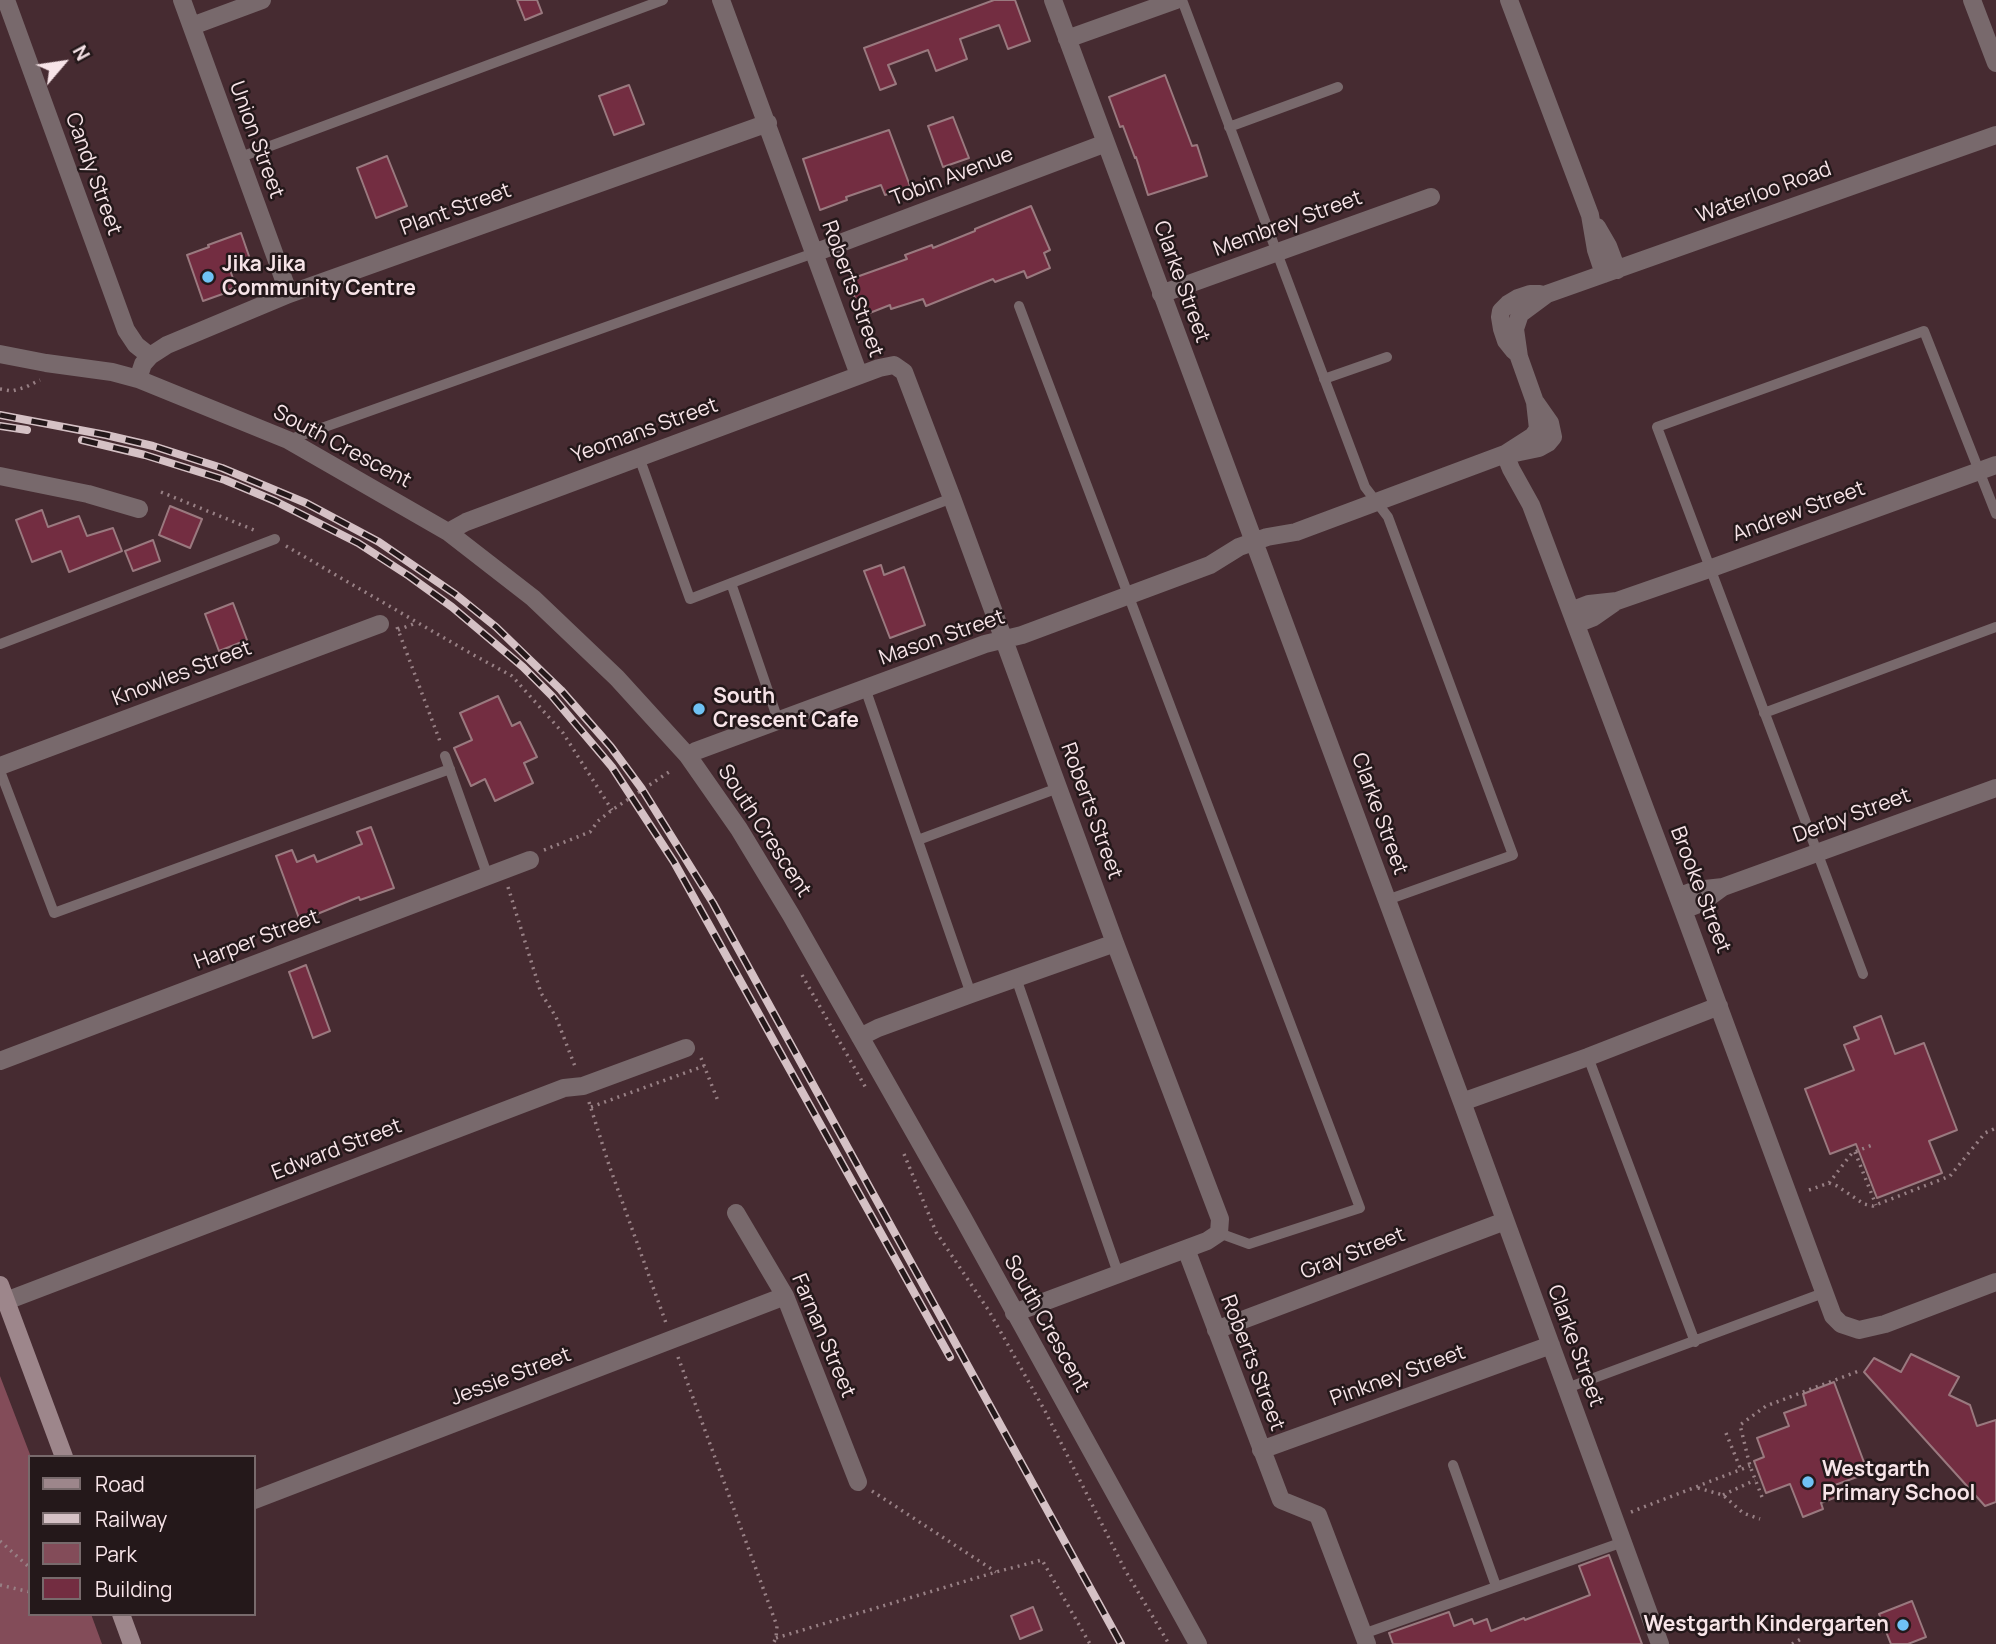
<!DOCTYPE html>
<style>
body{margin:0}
#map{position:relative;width:1996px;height:1644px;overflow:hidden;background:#462b31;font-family:Manrope,sans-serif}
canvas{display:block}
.legend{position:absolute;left:28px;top:1455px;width:228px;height:161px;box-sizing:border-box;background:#24181a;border:2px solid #786a6c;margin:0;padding:9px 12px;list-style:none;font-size:21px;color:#f7e4e8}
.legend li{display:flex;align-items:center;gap:14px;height:35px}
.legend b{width:35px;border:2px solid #786a6c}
.north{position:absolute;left:28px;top:28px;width:70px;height:70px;-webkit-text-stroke:5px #24181a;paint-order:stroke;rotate:61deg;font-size:19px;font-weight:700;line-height:28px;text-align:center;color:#f7e4e8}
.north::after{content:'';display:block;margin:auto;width:24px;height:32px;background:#f7e4e8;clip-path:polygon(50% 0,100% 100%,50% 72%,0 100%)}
</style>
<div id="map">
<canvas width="1996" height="1644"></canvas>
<ul class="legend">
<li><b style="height:9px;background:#9d868b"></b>Road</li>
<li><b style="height:9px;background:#d5c1c5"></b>Railway</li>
<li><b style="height:19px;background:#834c59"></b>Park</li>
<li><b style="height:19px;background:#732d41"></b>Building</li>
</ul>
<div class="north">N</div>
</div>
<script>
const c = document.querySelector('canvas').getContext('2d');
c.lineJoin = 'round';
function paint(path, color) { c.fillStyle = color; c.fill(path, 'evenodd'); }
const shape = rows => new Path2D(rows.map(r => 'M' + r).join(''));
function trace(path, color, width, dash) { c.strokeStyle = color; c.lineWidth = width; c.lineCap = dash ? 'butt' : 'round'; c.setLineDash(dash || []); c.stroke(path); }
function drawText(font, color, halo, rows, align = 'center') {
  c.font = font + ' Manrope,sans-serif'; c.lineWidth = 5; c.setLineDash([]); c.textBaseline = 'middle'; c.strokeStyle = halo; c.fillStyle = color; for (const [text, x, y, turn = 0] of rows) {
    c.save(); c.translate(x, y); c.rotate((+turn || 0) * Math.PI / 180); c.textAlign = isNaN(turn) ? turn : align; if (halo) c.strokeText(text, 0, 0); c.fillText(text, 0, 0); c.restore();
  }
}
paint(shape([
 [0,1376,31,1457,30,1614,91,1614,102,1644,0,1644]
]), '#834c59');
const building = shape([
 [517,0,537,0,542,13,525,20,517,0],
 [994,0,1015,0,1030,41,1008,49,999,25,960,39,967,59,936,71,928,50,888,65,896,84,880,90,864,48,994,0],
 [1165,75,1192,146,1197,145,1207,176,1148,195,1136,157,1135,158,1123,126,1120,127,1109,97,1165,75],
 [629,85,644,124,614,135,599,96,629,85],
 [953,117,969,158,943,167,928,126,953,117],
 [889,130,910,186,885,195,881,185,846,197,847,200,820,210,803,159,889,130],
 [387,156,407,206,376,218,357,168,387,156],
 [1031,206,1050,250,1044,253,1050,268,1027,278,1024,271,995,282,993,279,926,306,923,299,891,309,890,305,862,316,848,280,907,259,905,255,932,245,933,248,975,231,975,229,1031,206],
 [241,233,251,262,230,270,236,287,230,289,231,291,203,301,187,255,209,247,208,245,241,233],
 [170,506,202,519,190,548,159,535,170,506],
 [42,510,48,527,79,516,87,536,113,528,122,551,69,572,61,551,32,562,16,520,42,510],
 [153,540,160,561,133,571,125,551,153,540],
 [881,565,884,575,904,567,925,625,890,638,864,571,881,565],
 [233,603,247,640,219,651,205,614,233,603],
 [498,696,512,726,520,722,537,757,524,763,533,783,495,801,485,779,471,786,454,748,472,740,460,713,498,696],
 [371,827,394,888,360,900,359,897,300,921,276,856,292,850,297,862,314,855,317,862,362,844,357,832,371,827],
 [306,965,330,1031,313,1038,289,972,306,965],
 [1881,1016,1895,1054,1924,1043,1957,1130,1929,1141,1942,1173,1877,1198,1856,1144,1830,1154,1805,1089,1854,1070,1844,1045,1859,1039,1854,1027,1881,1016],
 [1911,1354,1959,1377,1949,1395,1970,1405,1977,1426,1996,1420,1996,1502,1985,1506,1864,1372,1874,1358,1901,1372,1911,1354],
 [1834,1382,1868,1473,1835,1485,1839,1496,1821,1503,1823,1509,1803,1517,1790,1484,1766,1493,1754,1461,1764,1457,1757,1438,1789,1426,1784,1413,1806,1405,1803,1394,1834,1382],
 [1609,1555,1642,1644,1393,1644,1389,1633,1449,1612,1454,1626,1472,1619,1474,1624,1487,1619,1491,1631,1524,1618,1525,1620,1590,1595,1579,1566,1609,1555],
 [1912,1601,1926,1637,1908,1644,1891,1644,1879,1614,1912,1601],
 [1033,1607,1042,1630,1020,1639,1011,1616,1033,1607]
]);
paint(building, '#732d41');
trace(building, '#9a797f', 2);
trace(shape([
 [0,389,12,391,26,387,40,380],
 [161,492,254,530],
 [286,546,470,653,512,676,563,733,612,810],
 [397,627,441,744],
 [398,630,416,623],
 [544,850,590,832,598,821,612,810,672,770],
 [508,887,541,993,556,1017,576,1069],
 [802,975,867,1090],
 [701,1058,718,1101],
 [589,1102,609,1165,666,1323],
 [591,1107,704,1066],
 [1855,1152,1876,1205],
 [904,1154,936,1232,989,1311,1045,1411,1125,1570,1169,1644],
 [1829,1183,1837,1186,1864,1204,1873,1206,1950,1176,1985,1133,1996,1128],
 [1809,1190,1829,1183,1852,1153,1875,1144],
 [678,1357,777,1626,776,1638,773,1644],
 [1726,1433,1741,1470],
 [1698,1488,1723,1495,1743,1513,1760,1519],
 [872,1491,996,1572],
 [1723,1495,1755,1480],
 [1762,1497,1750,1466,1740,1425,1766,1406,1859,1371],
 [1631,1512,1750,1466],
 [0,1541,30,1568],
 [0,1585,30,1592],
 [776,1638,996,1572,1042,1560,1090,1644],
 [1792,1644,1801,1639]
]), '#988085', 3.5, [2, 5]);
trace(shape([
 [1182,0,1365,487,1388,517,1513,855,1387,900],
 [1229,127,1338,87],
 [238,158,663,0],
 [1019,306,1360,1208,1249,1244,1219,1233],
 [1324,379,1387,357],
 [288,440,814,253],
 [639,457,690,599,952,498],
 [731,583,778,720],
 [0,644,275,539],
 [865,688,971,994],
 [1764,713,1996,627],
 [445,756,488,877],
 [0,771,54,913,450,769],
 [918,840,1058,788],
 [1863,974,1657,427,1924,331,1996,514],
 [1016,978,1118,1273],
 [1588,1057,1695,1342],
 [1567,1388,1826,1292],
 [1453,1465,1496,1586],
 [1363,1634,1623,1542]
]), '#78696c', 10);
trace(shape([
 [6,0,126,330,136,345,150,356],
 [182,0,289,294],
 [721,0,859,375],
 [1053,0,1462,1102,1660,1644],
 [1509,0,1590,215,1596,250,1604,274],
 [1972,0,1996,63],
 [192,26,262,0],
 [1067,39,1176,0],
 [1597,227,1608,246,1617,270],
 [814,253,1106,143],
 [1161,294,1431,197],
 [1514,351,1506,341,1502,329,1500,317,1501,311,1508,304,1518,298,1530,294,1540,294],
 [0,354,46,363,112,372,138,379,288,440,448,532,533,598,617,678,688,756,739,829,791,915,963,1218,1198,1644],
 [138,379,143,364,150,356,167,345,289,294,768,123],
 [1515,453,1539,448,1548,443,1553,437,1550,423,1536,403],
 [1505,454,1511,469,1531,505,1683,910,1833,1316,1841,1324,1859,1330,1885,1324,1996,1282],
 [0,476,88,494,139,509],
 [448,532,466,522,879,368,894,365,904,372,952,498,1115,943,1220,1219,1219,1233,1207,1241,1014,1313],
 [1571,611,1589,604,1617,601,1709,569,1996,465],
 [1576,624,1594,617,1614,603],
 [688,756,696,751,985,644,1022,635,1210,565,1239,547,1267,537,1296,532,1505,454,1533,436,1538,429,1535,402,1519,357,1515,329,1520,314,1547,294,1996,135],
 [0,766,380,624],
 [1678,897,1696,890,1723,887,1996,788],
 [1683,910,1701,903,1723,887],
 [860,1037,878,1028,971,994,1115,943],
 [0,1061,530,860],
 [1462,1102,1588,1057,1719,1006],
 [736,1213,785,1296,858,1482],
 [1186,1249,1281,1500,1318,1515,1367,1644],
 [6,1301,564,1088,583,1086,686,1048],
 [1216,1330,1505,1221],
 [1261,1450,1551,1345],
 [254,1500,785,1296]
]), '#78696c', 18);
trace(shape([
 [0,1285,64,1457],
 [121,1614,132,1644]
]), '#9d868b', 18);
const rail = shape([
 [0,415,106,435,153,446,222,468,306,503,379,542,455,594,496,627,561,690,611,747,642,789,713,903,1121,1644],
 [0,426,27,430],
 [82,440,145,455,225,480,275,501,358,543,409,576,452,607,523,667,552,696,612,767,674,862,950,1357]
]);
trace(rail, '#d5c1c5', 8);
trace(rail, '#24181a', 5, [16]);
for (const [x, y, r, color] of [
 [208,277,7,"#6fc2f4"],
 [699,709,7,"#6fc2f4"],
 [1808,1482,7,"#6fc2f4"],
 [1903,1625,7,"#6fc2f4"]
]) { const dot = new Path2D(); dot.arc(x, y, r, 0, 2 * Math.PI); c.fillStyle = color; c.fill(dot); trace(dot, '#24181a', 2.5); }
drawText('21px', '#f7e4e8', '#24181a', [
 ["Union Street",256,140,70],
 ["Candy Street",93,174,70],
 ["Tobin Avenue",952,177,-21],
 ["Waterloo Road",1764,193,-20],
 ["Plant Street",456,210,-20],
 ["Membrey Street",1288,224,-20],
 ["Clarke Street",1181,282,70],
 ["Roberts Street",852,289,70],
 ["Yeomans Street",645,431,-20],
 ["South Crescent",342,447,28],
 ["Andrew Street",1799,512,-20],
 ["Mason Street",942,638,-19],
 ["Knowles Street",182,674,-21],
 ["Roberts Street",1091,811,70],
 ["Clarke Street",1379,814,70],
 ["Derby Street",1852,816,-20],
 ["South Crescent",764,831,57],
 ["Brooke Street",1700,890,69],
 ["Harper Street",257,940,-21],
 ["Edward Street",337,1150,-21],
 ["Gray Street",1353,1254,-21],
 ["South Crescent",1046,1324,61],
 ["Farnan Street",823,1336,67],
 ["Clarke Street",1575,1346,70],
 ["Roberts Street",1252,1363,69],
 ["Pinkney Street",1398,1376,-20],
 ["Jessie Street",511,1377,-21]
]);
drawText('bold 21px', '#f7e4e8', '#24181a', [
 ["Jika Jika",222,265],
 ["Community Centre",222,289],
 ["South",713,697],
 ["Crescent Cafe",713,721],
 ["Westgarth",1822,1470],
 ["Primary School",1822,1494],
 ["Westgarth Kindergarten",1889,1625,"right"]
], 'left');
</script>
